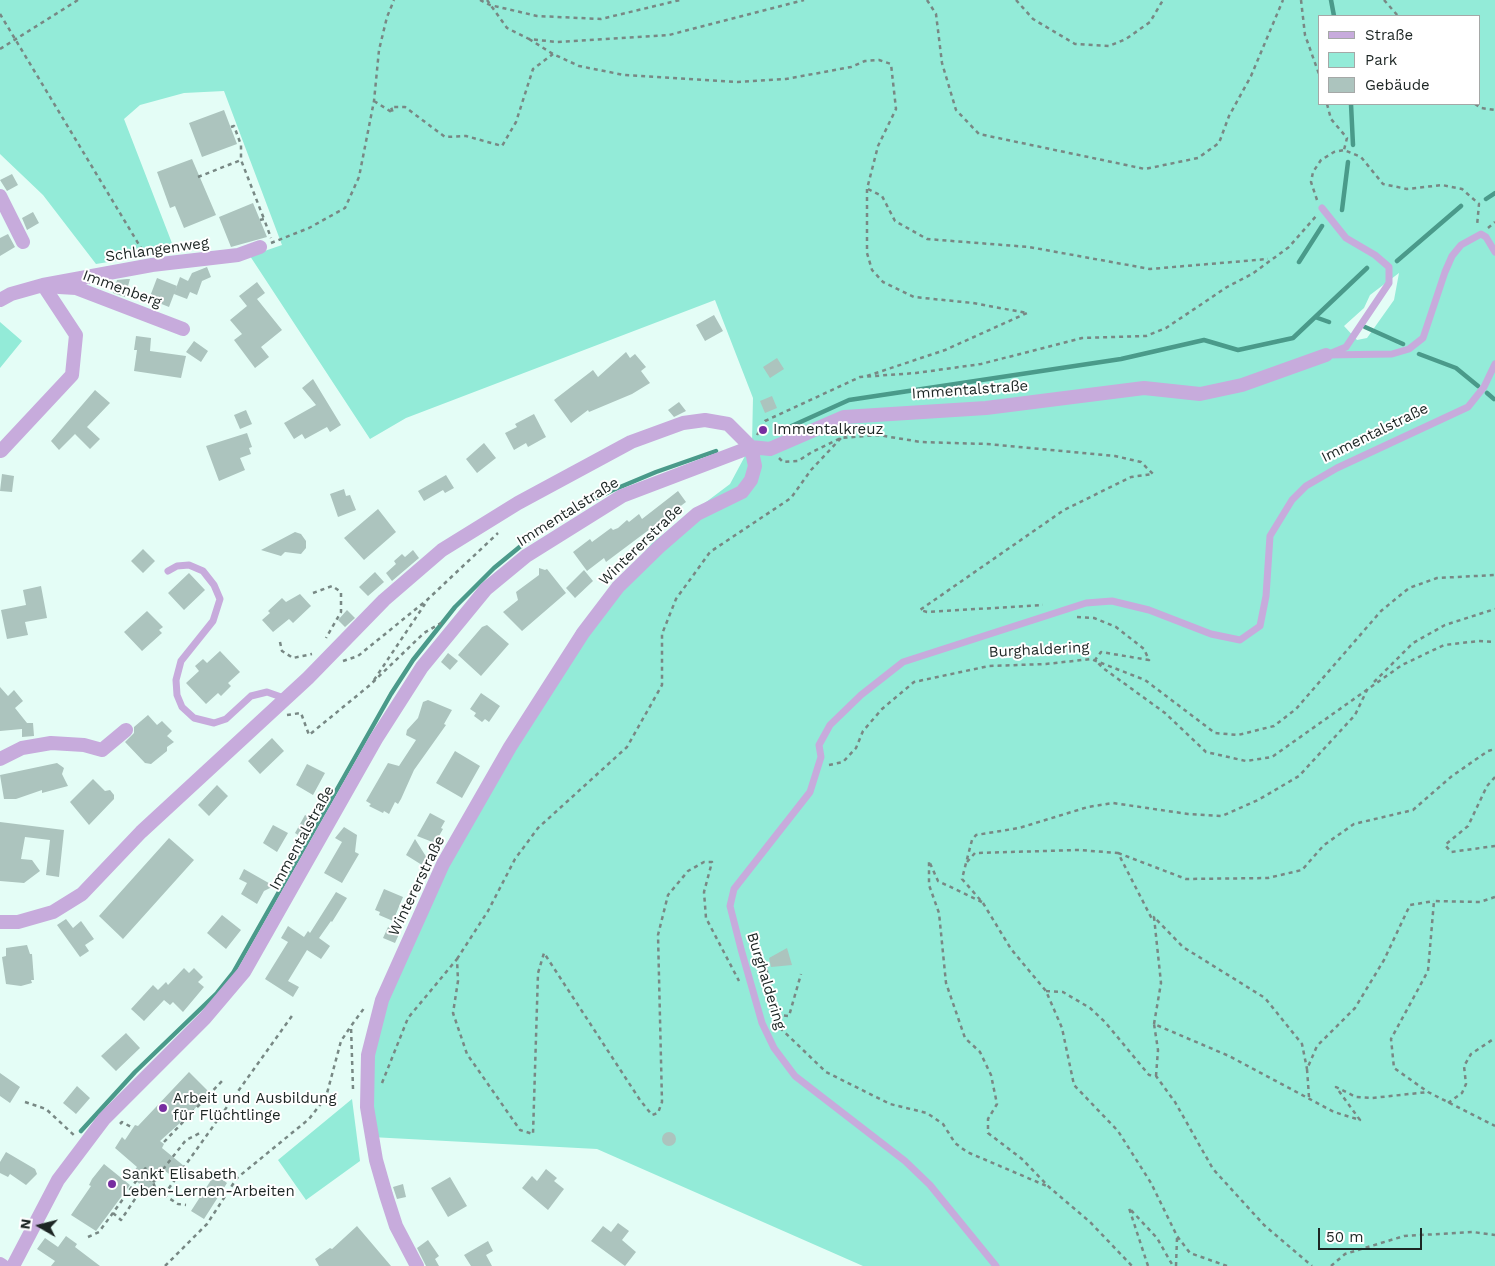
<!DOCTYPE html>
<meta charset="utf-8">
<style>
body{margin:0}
#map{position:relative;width:1495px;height:1266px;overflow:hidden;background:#e4fdf6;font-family:"Work Sans",sans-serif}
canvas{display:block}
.legend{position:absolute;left:1318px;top:15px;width:162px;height:90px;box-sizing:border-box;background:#fff;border:1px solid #a5a8a7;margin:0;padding:6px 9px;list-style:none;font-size:15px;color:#1d2624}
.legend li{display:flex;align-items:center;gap:10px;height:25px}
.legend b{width:25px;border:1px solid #a5a8a7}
.north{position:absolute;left:15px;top:1201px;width:50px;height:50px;-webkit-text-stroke:4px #fff;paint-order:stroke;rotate:278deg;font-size:14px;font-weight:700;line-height:20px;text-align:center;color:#1d2624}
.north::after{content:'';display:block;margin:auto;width:18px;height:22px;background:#1d2624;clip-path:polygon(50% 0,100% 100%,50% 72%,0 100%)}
.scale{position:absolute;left:1318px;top:1228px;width:104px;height:22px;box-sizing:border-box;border:2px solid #1d2624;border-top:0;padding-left:6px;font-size:15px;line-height:18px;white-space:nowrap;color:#1d2624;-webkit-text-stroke:4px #fff;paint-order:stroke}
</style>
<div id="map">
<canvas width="1495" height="1266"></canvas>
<ul class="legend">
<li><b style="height:6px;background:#c7abdc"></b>Straße</li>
<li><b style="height:14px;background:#93ebd8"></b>Park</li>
<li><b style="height:14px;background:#acc4be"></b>Gebäude</li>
</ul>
<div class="north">N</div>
<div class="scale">50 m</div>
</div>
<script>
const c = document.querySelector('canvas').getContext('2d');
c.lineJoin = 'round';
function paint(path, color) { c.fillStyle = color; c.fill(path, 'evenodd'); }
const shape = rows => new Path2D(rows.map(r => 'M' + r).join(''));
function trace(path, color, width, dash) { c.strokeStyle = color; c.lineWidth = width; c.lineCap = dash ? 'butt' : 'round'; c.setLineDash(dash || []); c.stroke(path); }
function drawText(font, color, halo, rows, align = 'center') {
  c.font = font + ' "Work Sans",sans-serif'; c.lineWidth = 4; c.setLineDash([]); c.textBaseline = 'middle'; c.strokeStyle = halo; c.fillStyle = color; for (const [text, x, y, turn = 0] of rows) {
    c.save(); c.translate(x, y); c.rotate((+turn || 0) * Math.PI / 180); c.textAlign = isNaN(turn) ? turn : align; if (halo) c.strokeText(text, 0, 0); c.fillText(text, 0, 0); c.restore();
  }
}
paint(shape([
 [0,0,1495,0,1495,1266,863,1266,597,1149,371,1137,365,1055,442,862,577,630,653,542,730,484,752,443,753,398,715,300,406,418,370,439,250,256,282,245,224,91,184,93,140,105,124,119,175,251,96,264,43,195,0,154],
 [1319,16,1479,16,1479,104,1319,104],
 [1399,273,1394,300,1367,338,1357,340,1344,326,1364,308,1370,295],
 [0,322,22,341,0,368],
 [352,1099,360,1161,306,1200,278,1160]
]), '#93ebd8');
trace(shape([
 [1331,0,1334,16],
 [1351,104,1353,145],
 [1486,199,1495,193],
 [1342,210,1348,162],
 [1397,261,1461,206],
 [1299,262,1322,226],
 [1315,317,1329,322],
 [1365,327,1403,344],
 [1419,354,1456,368,1478,386],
 [1487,393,1494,399],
 [785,429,849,400,1121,359,1204,340,1238,350,1293,338,1367,268],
 [81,1131,135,1072,217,993,233,973,391,694,413,660,455,607,494,568,522,545,580,506,613,490,656,472,716,451]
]), '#4a9a8a', 4.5);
paint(shape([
 [224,110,237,144,202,157,189,123],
 [192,159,216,215,184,228,175,206,170,208,157,172],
 [12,174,18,185,7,191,0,180],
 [253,203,267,237,231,247,219,217],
 [33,212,39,223,27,230,22,218],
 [8,234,15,247,0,256,0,238],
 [207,267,211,277,202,281,197,295,190,292,187,299,174,294,180,277,188,281,192,273],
 [157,278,177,286,169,307,149,299],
 [127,279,130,279,125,297,113,293,117,280],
 [257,282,265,293,257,299,282,330,261,347,269,357,255,368,234,340,242,334,230,320,247,306,239,296],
 [714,315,723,331,705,341,696,325],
 [136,336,151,338,150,351,186,356,181,378,134,371,137,350,134,350],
 [194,341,208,351,201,362,186,352],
 [626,352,630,358,635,354,646,367,641,371,650,383,632,394,589,412,588,410,571,423,554,400,593,370,598,377],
 [777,358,784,369,770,378,763,367],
 [313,379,341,425,330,432,327,427,305,439,302,434,294,439,284,423,316,405,302,388],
 [95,390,110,403,87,427,100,439,90,449,75,434,59,450,51,441],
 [772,396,777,408,765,413,760,401],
 [679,402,686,411,674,417,668,410],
 [246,410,252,424,240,429,234,415],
 [534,414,546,437,528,447,526,443,514,450,505,433,517,427,515,424],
 [247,433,252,447,249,448,251,454,240,458,245,470,219,481,206,446],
 [484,443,496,458,477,473,466,459],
 [2,474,14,476,12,492,0,491],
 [446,475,454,488,445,493,443,490,424,501,418,491],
 [344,489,346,496,350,495,356,510,338,517,330,494],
 [678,491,686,502,606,562,604,558,587,571,573,552,590,539,592,542,611,528,613,530,618,528,627,520,629,522,639,514,642,519],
 [378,509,396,532,364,560,344,538],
 [295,532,301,534,306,541,306,548,301,554,285,552,281,556,261,550],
 [143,549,155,561,143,573,131,561],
 [413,550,419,558,392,581,386,573,396,564,394,561,402,554,405,557],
 [539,568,545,570,547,569,566,593,522,631,503,612,518,600,516,592,539,575],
 [584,570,593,581,575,598,566,588],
 [375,572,384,582,368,596,359,587],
 [189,573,205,590,184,610,168,593],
 [41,586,47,618,25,622,28,635,7,639,1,610,26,605,23,590],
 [300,594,311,606,293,623,289,619,273,632,262,620,270,613,268,611,282,598,286,602],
 [347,610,355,618,345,627,338,620],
 [147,611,163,627,159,630,162,633,142,651,124,632],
 [487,625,509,644,481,676,458,655,482,627],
 [220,651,240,672,228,683,231,686,221,696,218,693,206,704,186,683,199,671,195,666,203,659,207,663],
 [448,653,458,661,450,670,441,662],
 [0,687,8,696,14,690,23,701,15,708,27,723,33,723,34,736,22,737,22,729,0,731],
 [481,693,500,706,489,722,485,719,482,722,474,716,476,713,470,709],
 [428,700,452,710,444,724,446,725,414,770,401,799,398,804,395,802,389,814,384,811,383,813,369,806,371,804,366,801,388,763,399,766,416,740,406,735,407,730,418,718,423,702],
 [148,715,157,725,162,721,172,731,167,736,174,742,167,747,167,751,151,764,145,763,125,742,134,733,134,727],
 [272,738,284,751,260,774,248,761],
 [455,751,480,766,462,798,436,783],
 [57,763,64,768,62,774,68,786,42,793,42,790,16,799,4,799,0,775],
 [307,764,325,773,313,795,296,785],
 [93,779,105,791,110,790,114,795,114,799,89,825,70,802],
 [217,785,228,796,209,816,198,805],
 [430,813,445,821,441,828,443,829,435,843,417,836],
 [305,815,317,822,306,840,295,833],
 [0,822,64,830,59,877,46,875,50,840,25,837,21,859,32,860,40,871,24,883,0,881],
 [273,825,288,833,277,852,263,843],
 [344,827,357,835,355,852,359,854,342,883,324,873,342,842,335,838],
 [169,838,194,860,123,939,99,916],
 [415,839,432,866,430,870,406,855],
 [244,869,274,886,264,891,257,904,241,894,247,883,239,879],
 [384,889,403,897,393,921,379,915,380,912,375,910],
 [336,892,347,898,332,922,331,921,319,938,330,946,321,959,307,950,288,981,299,987,293,997,265,979,288,942,281,938,288,926,304,937,308,931,310,933],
 [222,915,241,930,226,949,207,933],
 [66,919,73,928,81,921,94,939,85,945,89,951,80,957,57,925],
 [388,927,400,932,395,943,383,938],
 [27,945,30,954,32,954,34,980,31,980,32,983,21,986,6,984,2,957,6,956,6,948],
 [787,948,792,965,771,967,769,958],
 [184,968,189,973,194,968,203,977,198,982,204,987,183,1012,173,1002,170,1005,164,1000,144,1021,131,1009,153,985,158,990,166,982,168,985],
 [126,1033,140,1048,116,1071,101,1056],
 [189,1072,209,1092,191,1113,160,1141,164,1144,162,1148,184,1166,175,1178,165,1171,148,1191,130,1176,137,1167,115,1148,122,1137,125,1140,135,1125,138,1126],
 [0,1073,20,1087,10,1103,0,1096],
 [77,1086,90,1098,76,1114,63,1103],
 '662 1139a7 7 0 1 1 14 0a7 7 0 1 1-14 0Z',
 [6,1152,35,1169,37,1174,26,1185,10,1174,8,1177,0,1173,0,1162],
 [104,1164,130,1185,96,1231,71,1215,91,1186,89,1185,92,1179],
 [546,1169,557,1178,554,1181,564,1189,548,1210,522,1188,532,1176,537,1181],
 [215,1174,227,1183,204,1219,191,1211],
 [450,1177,467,1206,448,1217,431,1188],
 [403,1184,406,1197,397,1199,393,1187],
 [618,1223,629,1231,622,1240,636,1252,625,1266,591,1241,603,1226,611,1232],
 [357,1226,391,1266,319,1266,315,1259,330,1248,332,1249],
 [66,1236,77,1244,75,1247,100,1266,51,1266,55,1261,37,1249,45,1238,58,1247],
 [428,1240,439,1256,435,1259,439,1266,426,1266,417,1248],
 [488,1241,493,1251,486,1255,492,1266,471,1266,464,1255]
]), '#acc4be');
trace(shape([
 [480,0,490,5,537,16,601,19,680,0],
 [487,0,507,28,529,39,557,42,669,35,804,0],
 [927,0,936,14,942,63,956,110,979,134,1145,169,1198,158,1219,143,1229,116,1251,76,1283,0],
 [1016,0,1033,19,1075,44,1109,46,1126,39,1150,22,1163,0],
 [1301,0,1305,35,1319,74],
 [1384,0,1398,16],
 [0,14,144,253],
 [529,39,553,54,579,66,624,75,738,82,786,79,851,67,865,61,879,60,891,64,896,109,878,146,867,189,867,253,872,270,883,282,914,297,973,303,1027,313],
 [0,49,78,0],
 [374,101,393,113,391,107,405,107,445,137,466,136,502,146,516,122,533,69,553,54],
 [1327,104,1331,119,1347,138,1344,150],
 [1475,104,1481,108,1495,110],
 [231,127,234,126,241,145,241,160],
 [198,177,241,160,264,219],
 [868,189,882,196,895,221,927,239,1029,247,1150,269,1268,259],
 [1317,200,1311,182,1313,172,1321,160,1334,152,1344,150,1361,157,1383,184,1407,189,1442,185,1462,189,1479,204,1477,226],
 [260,220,264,219,271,238],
 [1488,228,1495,222],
 [271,243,309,228,345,208,359,177,374,101,379,50,387,17,394,0],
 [867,376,945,350,1027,313],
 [757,435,765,421,860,377,916,373,981,364,1082,338,1146,336,1166,328,1227,287,1252,274,1289,247,1317,215],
 [779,458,783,462,798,461,812,452,841,438,878,435,921,442,987,444,1115,456,1141,462,1153,474,1131,477,1064,510,920,610,927,612,1043,605],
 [313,593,332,586,341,592,341,612,326,638],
 [1077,617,1094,618,1116,627,1144,649,1149,660,1101,652,1095,660,1103,668,1165,713,1206,752,1246,761,1272,757,1402,665,1444,645,1479,641,1495,642],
 [280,642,282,651,293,658,312,654],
 [343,661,358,656,427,600,498,533],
 [374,680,425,604],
 [1374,682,1413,643,1445,625,1495,609],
 [287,715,301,713,309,735,370,685,424,633,441,623],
 [829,765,843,762,856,748,863,731,882,709,914,682,989,666,1046,664,1091,659,1145,680,1215,733,1238,735,1274,726,1296,709,1381,611,1409,588,1437,578,1495,575],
 [1495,777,1487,786,1468,826,1445,845,1451,852,1495,846],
 [1118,853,1186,879,1268,878,1302,870,1324,845,1354,824,1413,810,1452,776,1488,751,1495,749],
 [967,862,975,853,1079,850,1118,853,1153,921],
 [1495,897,1480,902,1434,901,1428,971,1391,1039,1394,1068,1428,1092,1495,1126],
 [982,902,938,881,929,861,929,885,939,913,946,983,965,1038,980,1052,991,1075,997,1104,988,1119,988,1133,1022,1159,1049,1187,1090,1222,1132,1266],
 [457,959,488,911,515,859,538,828,627,747,662,685,662,634,676,599,710,552,791,498,811,470,841,438,852,431],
 [769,963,766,965,768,978,779,1016],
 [1046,991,1063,992,1090,1008,1105,1022,1149,1075,1156,1076,1175,1102,1213,1169,1264,1225,1312,1266],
 [767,1000,776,1015,776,1024,826,1072,890,1104,927,1113,943,1124,955,1143,967,1152,1049,1187],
 [776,1015,789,1016,801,974],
 [1154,1024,1161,983,1154,917,1183,947,1265,998,1302,1044,1307,1069],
 [1156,1076,1158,1050,1154,1024,1229,1056,1334,1112,1360,1120,1336,1087,1356,1097,1372,1098,1428,1092],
 [382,1083,408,1018,457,959,458,981,453,1013,467,1054,520,1130,533,1134,538,973,544,953,640,1100,652,1115,658,1113,662,1102,658,935,668,895,688,871,704,862,712,862,704,892,706,918,739,981],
 [353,1089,351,1026,365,1007],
 [1309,1097,1307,1069,1317,1046,1355,1008,1384,960,1410,905,1434,901],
 [25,1102,46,1109,76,1137],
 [1448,1103,1462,1093,1466,1084,1464,1066,1471,1054,1495,1038],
 [120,1124,122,1122,133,1128],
 [164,1142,222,1081],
 [141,1174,153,1182,156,1190,178,1204,186,1205],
 [153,1182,186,1140,200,1133],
 [164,1195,294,1013],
 [113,1213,121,1220,137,1196,156,1190],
 [88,1237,99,1232,147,1166],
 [165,1266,207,1224,237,1178,309,1119,316,1110,326,1097,341,1041,351,1026],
 [1148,1266,1129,1208,1157,1238,1173,1266],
 [1176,1266,1177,1238],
 [1227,1266,1190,1253,1177,1236,1151,1183,1118,1131,1074,1085,1062,1028,1046,991,1011,949,983,903,962,879,966,863,972,840,976,835,1019,828,1088,807,1113,803,1188,814,1222,816,1258,800,1299,776,1355,715,1368,688],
 [1331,1266,1345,1254,1404,1236,1473,1232,1495,1235]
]), '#788884', 2.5, [4, 4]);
trace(shape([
 [1322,208,1346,238,1375,255,1389,267,1389,283,1346,347,1329,354],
 [1326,355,1392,354,1409,349,1423,338,1445,272,1452,256,1461,245,1481,234,1486,237,1495,252],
 [168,571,177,566,189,565,203,571,214,585,220,599,213,621,181,661,176,680,177,695,182,707,194,718,214,723,226,719,251,696,267,692,284,698],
 [996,1266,930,1185,905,1161,795,1076,774,1048,762,1023,741,949,730,906,734,889,810,792,821,757,819,745,830,725,861,695,903,662,1086,603,1112,601,1149,610,1211,634,1240,640,1260,626,1266,596,1270,536,1292,500,1306,486,1337,468,1468,407,1484,387,1495,364]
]), '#c7abdc', 7);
trace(shape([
 [0,196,23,242],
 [59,287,76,288,183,329],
 [0,300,11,294,43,285,152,265,238,255,260,247],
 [1,451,72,375,76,335,43,285],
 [0,759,22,748,51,743,84,745,102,750,126,730],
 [0,922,18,922,53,912,82,894,141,832,308,678,384,600,442,550,518,503,631,442,683,423,705,420,728,424,751,447,755,466,751,480,742,492,697,514,659,547,618,587,583,633,510,747,443,864,382,1000,368,1055,367,1107,376,1160,386,1195,396,1226,417,1266],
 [0,1264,3,1266],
 [13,1266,58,1180,104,1119,205,1018,244,972,376,739,422,667,486,589,526,556,622,496,751,447,770,449,844,417,986,408,1144,388,1200,394,1242,385,1326,355]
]), '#c7abdc', 14);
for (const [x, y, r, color] of [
 [763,430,5,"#772da0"],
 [163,1108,5,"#772da0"],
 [112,1184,5,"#772da0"]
]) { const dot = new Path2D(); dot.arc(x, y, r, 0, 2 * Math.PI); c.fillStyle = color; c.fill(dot); trace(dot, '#fff', 2); }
drawText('15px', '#1d2624', '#fff', [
 ["Schlangenweg",157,250,-8],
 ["Immenberg",122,289,20],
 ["Immentalstraße",970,390,-4],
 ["Immentalstraße",1375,433,-26],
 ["Immentalstraße",568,512,-32],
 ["Wintererstraße",641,545,-44],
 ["Burghaldering",1039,650,-3],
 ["Immentalstraße",302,838,-61],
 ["Wintererstraße",417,886,-64],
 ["Burghaldering",766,981,73]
]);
drawText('15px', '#1d2624', '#fff', [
 ["Immentalkreuz",773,430],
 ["Arbeit und Ausbildung",173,1099],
 ["für Flüchtlinge",173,1116],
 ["Sankt Elisabeth",122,1175],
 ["Leben-Lernen-Arbeiten",122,1192]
], 'left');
</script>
